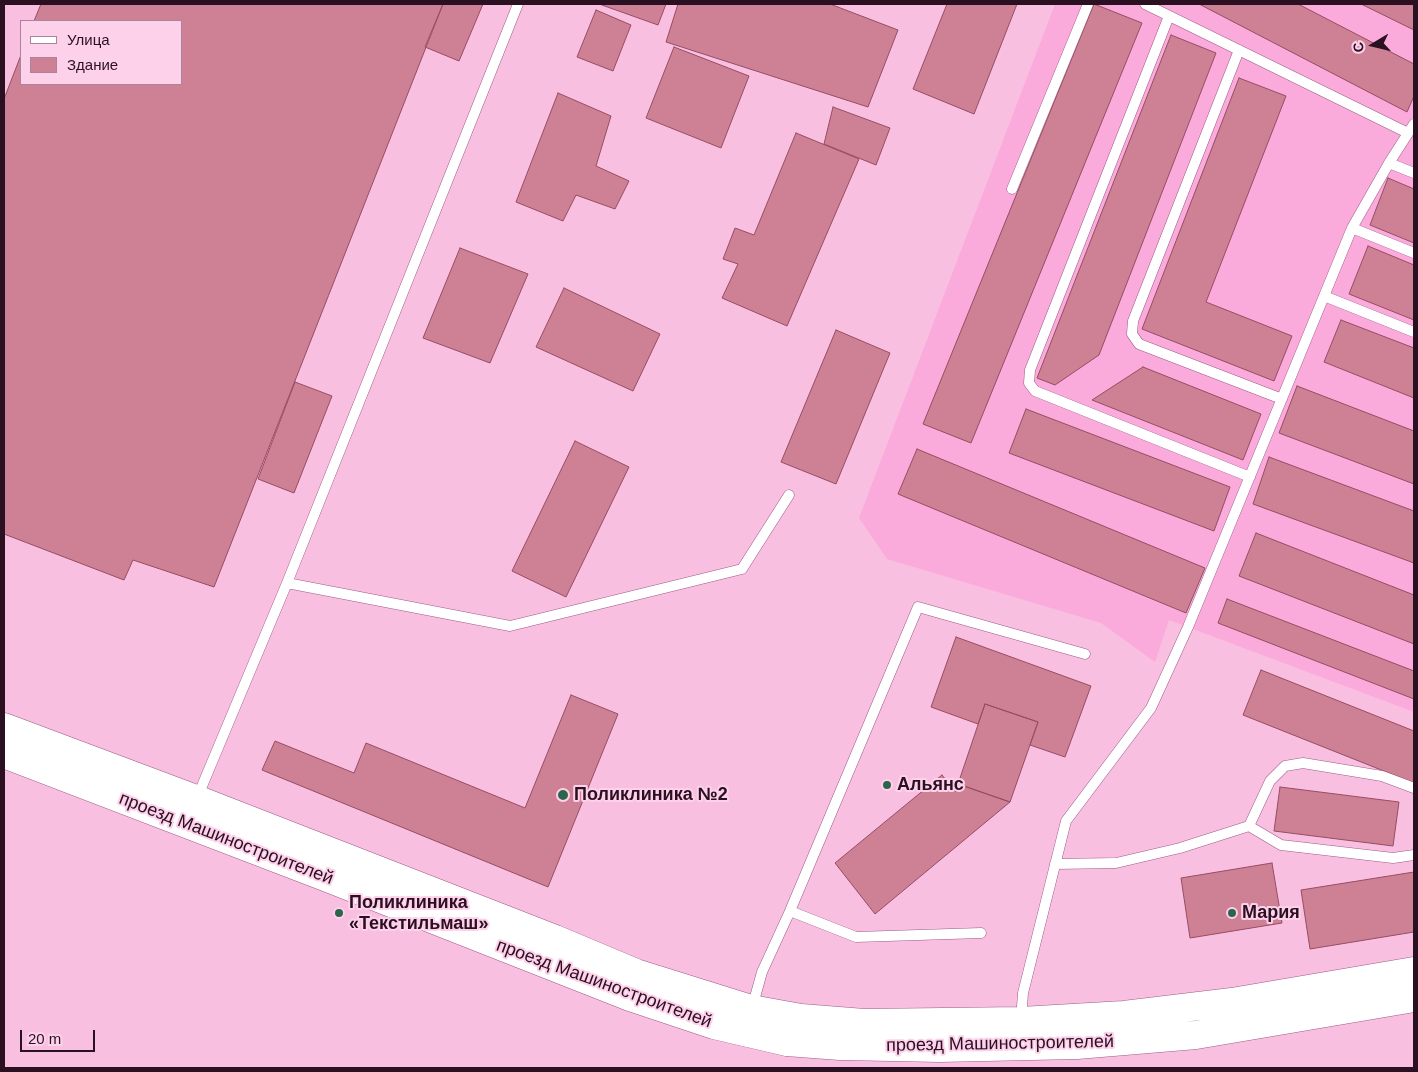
<!DOCTYPE html>
<meta charset="utf-8">
<style>
body{margin:0}
#map{position:relative;width:1418px;height:1072px;overflow:hidden;background:#f9bfe1;font-family:Arial,sans-serif}
canvas{display:block}
.frame{position:absolute;inset:0;border:5px solid #2a1021;pointer-events:none}
.legend{position:absolute;left:20px;top:20px;width:162px;height:65px;box-sizing:border-box;background:#fed1eb;border:1px solid #a9849a;margin:0;padding:6px 9px;list-style:none;font-size:15px;color:#2a1021}
.legend li{display:flex;align-items:center;gap:10px;height:25px}
.legend b{width:25px;border:1px solid #a9849a}
.north{position:absolute;left:1348px;top:20px;width:50px;height:50px;-webkit-text-stroke:4px #fed1eb;paint-order:stroke;rotate:261deg;font-size:14px;font-weight:700;line-height:20px;text-align:center;color:#2a1021}
.north::after{content:'';display:block;margin:auto;width:18px;height:22px;background:#2a1021;clip-path:polygon(50% 0,100% 100%,50% 72%,0 100%)}
.scale{position:absolute;left:20px;top:1030px;width:75px;height:22px;box-sizing:border-box;border:2px solid #2a1021;border-top:0;padding-left:6px;font-size:15px;line-height:18px;white-space:nowrap;color:#2a1021;-webkit-text-stroke:4px #fed1eb;paint-order:stroke}
</style>
<div id="map">
<canvas width="1418" height="1072"></canvas>
<div class="frame"></div>
<ul class="legend">
<li><b style="height:6px;background:#fff"></b>Улица</li>
<li><b style="height:14px;background:#ce8095"></b>Здание</li>
</ul>
<div class="north">С</div>
<div class="scale">20 m</div>
</div>
<script>
const c = document.querySelector('canvas').getContext('2d');
c.lineJoin = 'round';
function paint(path, color) { c.fillStyle = color; c.fill(path, 'evenodd'); }
const shape = rows => new Path2D(rows.map(r => 'M' + r).join(''));
function trace(path, color, width, dash) { c.strokeStyle = color; c.lineWidth = width; c.lineCap = dash ? 'butt' : 'round'; c.setLineDash(dash || []); c.stroke(path); }
function drawText(font, color, halo, rows, align = 'center') {
  c.font = font + ' Arial,sans-serif'; c.lineWidth = 4; c.setLineDash([]); c.textBaseline = 'middle'; c.strokeStyle = halo; c.fillStyle = color; for (const [text, x, y, turn = 0] of rows) {
    c.save(); c.translate(x, y); c.rotate((+turn || 0) * Math.PI / 180); c.textAlign = isNaN(turn) ? turn : align; if (halo) c.strokeText(text, 0, 0); c.fillText(text, 0, 0); c.restore();
  }
}
paint(shape([
 [1055,4,1414,4,1414,712,1169,620,1155,662,1101,623,887,559,859,518]
]), '#faabdb');
const building = shape([
 [41,4,443,4,214,587,133,560,124,580,4,534,4,99,21,55,21,84,181,84,181,21,34,21,41,4],
 [443,4,483,4,459,61,425,47,443,4],
 [599,4,666,4,658,25,599,4],
 [678,4,830,4,898,30,868,107,666,42,678,4],
 [947,4,1017,4,974,114,913,89,947,4],
 [1094,4,1142,23,971,443,923,424,1094,4],
 [1199,4,1298,4,1414,64,1414,96,1407,112,1199,4],
 [1361,4,1414,4,1414,30,1361,4],
 [596,10,631,25,613,71,577,57,596,10],
 [1171,35,1216,53,1099,355,1055,385,1037,378,1171,35],
 [674,47,749,76,721,148,646,118,674,47],
 [1239,78,1286,96,1206,302,1292,336,1274,381,1142,329,1239,78],
 [558,93,611,116,596,166,629,181,615,209,576,195,563,221,516,202,558,93],
 [833,107,890,128,876,165,824,144,833,107],
 [796,133,859,159,787,326,722,298,738,264,723,259,735,228,754,235,796,133],
 [1388,178,1414,189,1414,243,1370,225,1388,178],
 [1368,246,1414,265,1414,320,1349,294,1368,246],
 [460,248,528,274,490,363,423,338,460,248],
 [564,288,660,334,633,391,536,347,564,288],
 [1341,320,1414,348,1414,398,1324,362,1341,320],
 [836,330,890,353,836,484,781,462,836,330],
 [1143,367,1261,414,1243,460,1092,400,1143,367],
 [295,382,332,396,294,493,258,479,295,382],
 [1297,386,1414,431,1414,484,1279,433,1297,386],
 [1026,409,1230,487,1214,531,1009,453,1026,409],
 [575,441,629,467,566,597,512,571,575,441],
 [917,449,1205,568,1186,613,898,494,917,449],
 [1269,457,1414,511,1414,563,1253,504,1269,457],
 [1256,533,1414,595,1414,644,1239,576,1256,533],
 [1227,599,1414,671,1414,699,1218,623,1227,599],
 [956,637,1091,686,1065,757,1030,745,1038,722,985,704,978,724,931,707,956,637],
 [1261,670,1414,731,1414,783,1243,715,1261,670],
 [571,695,618,714,548,887,262,770,275,741,354,773,366,743,525,808,571,695],
 [985,704,1038,722,1010,802,958,784,985,704],
 [942,775,956,792,958,784,1010,802,875,914,835,863,942,775],
 [1280,787,1399,802,1393,846,1274,831,1280,787],
 [1272,863,1282,923,1190,938,1181,878,1272,863],
 [1414,872,1414,932,1310,949,1301,890,1414,872]
]);
paint(building, '#ce8095');
trace(building, '#964d62', 1);
const lane = shape([
 [1145,4,1408,133],
 [1169,16,1030,370,1029,383,1035,391,1250,477],
 [1239,50,1133,321,1132,334,1139,344,1282,399],
 [1389,163,1414,173],
 [1012,189,1088,4],
 [1352,228,1414,253],
 [1324,296,1414,332],
 [287,583,510,626,742,569,789,495],
 [197,798,287,583,518,4],
 [1249,826,1270,781,1285,766,1303,763,1382,776,1414,788],
 [1055,864,1116,863,1180,848,1249,826,1281,845,1393,858,1414,855],
 [790,911,856,937,981,933],
 [752,1008,762,972,790,911,918,607,1085,654],
 [1021,1020,1023,993,1066,821,1151,708,1188,627,1352,228,1389,163,1414,124]
]);
const secondary = shape([
 [4,727,196,799,555,939,636,973,751,1009,801,1018,864,1023,1021,1021,1124,1015,1232,1002,1414,971],
 [4,754,325,877,630,997,714,1025,787,1042,840,1046,940,1048,1077,1045,1196,1035,1414,998]
]);
trace(lane, '#9c5c84', 11);
trace(secondary, '#9c5c84', 29);
trace(lane, '#fff', 10);
trace(secondary, '#fff', 28);
for (const [x, y, r, color] of [
 [887,785,5,"#2d644c"],
 [563,795,6,"#2d644c"],
 [339,913,5,"#2d644c"],
 [1232,913,5,"#2d644c"]
]) { const dot = new Path2D(); dot.arc(x, y, r, 0, 2 * Math.PI); c.fillStyle = color; c.fill(dot); trace(dot, '#fed1eb', 2); }
drawText('bold 18px', '#2a1021', '#fed1eb', [
 ["Альянс",897,785],
 ["Поликлиника №2",574,795],
 ["Поликлиника",349,903],
 ["«Текстильмаш»",349,924],
 ["Мария",1242,913]
], 'left');
drawText('18px', '#2a1021', '#fed1eb', [
 ["проезд Машиностроителей",226,839,21],
 ["проезд Машиностроителей",604,984,20],
 ["проезд Машиностроителей",1000,1044,-1]
]);
</script>
